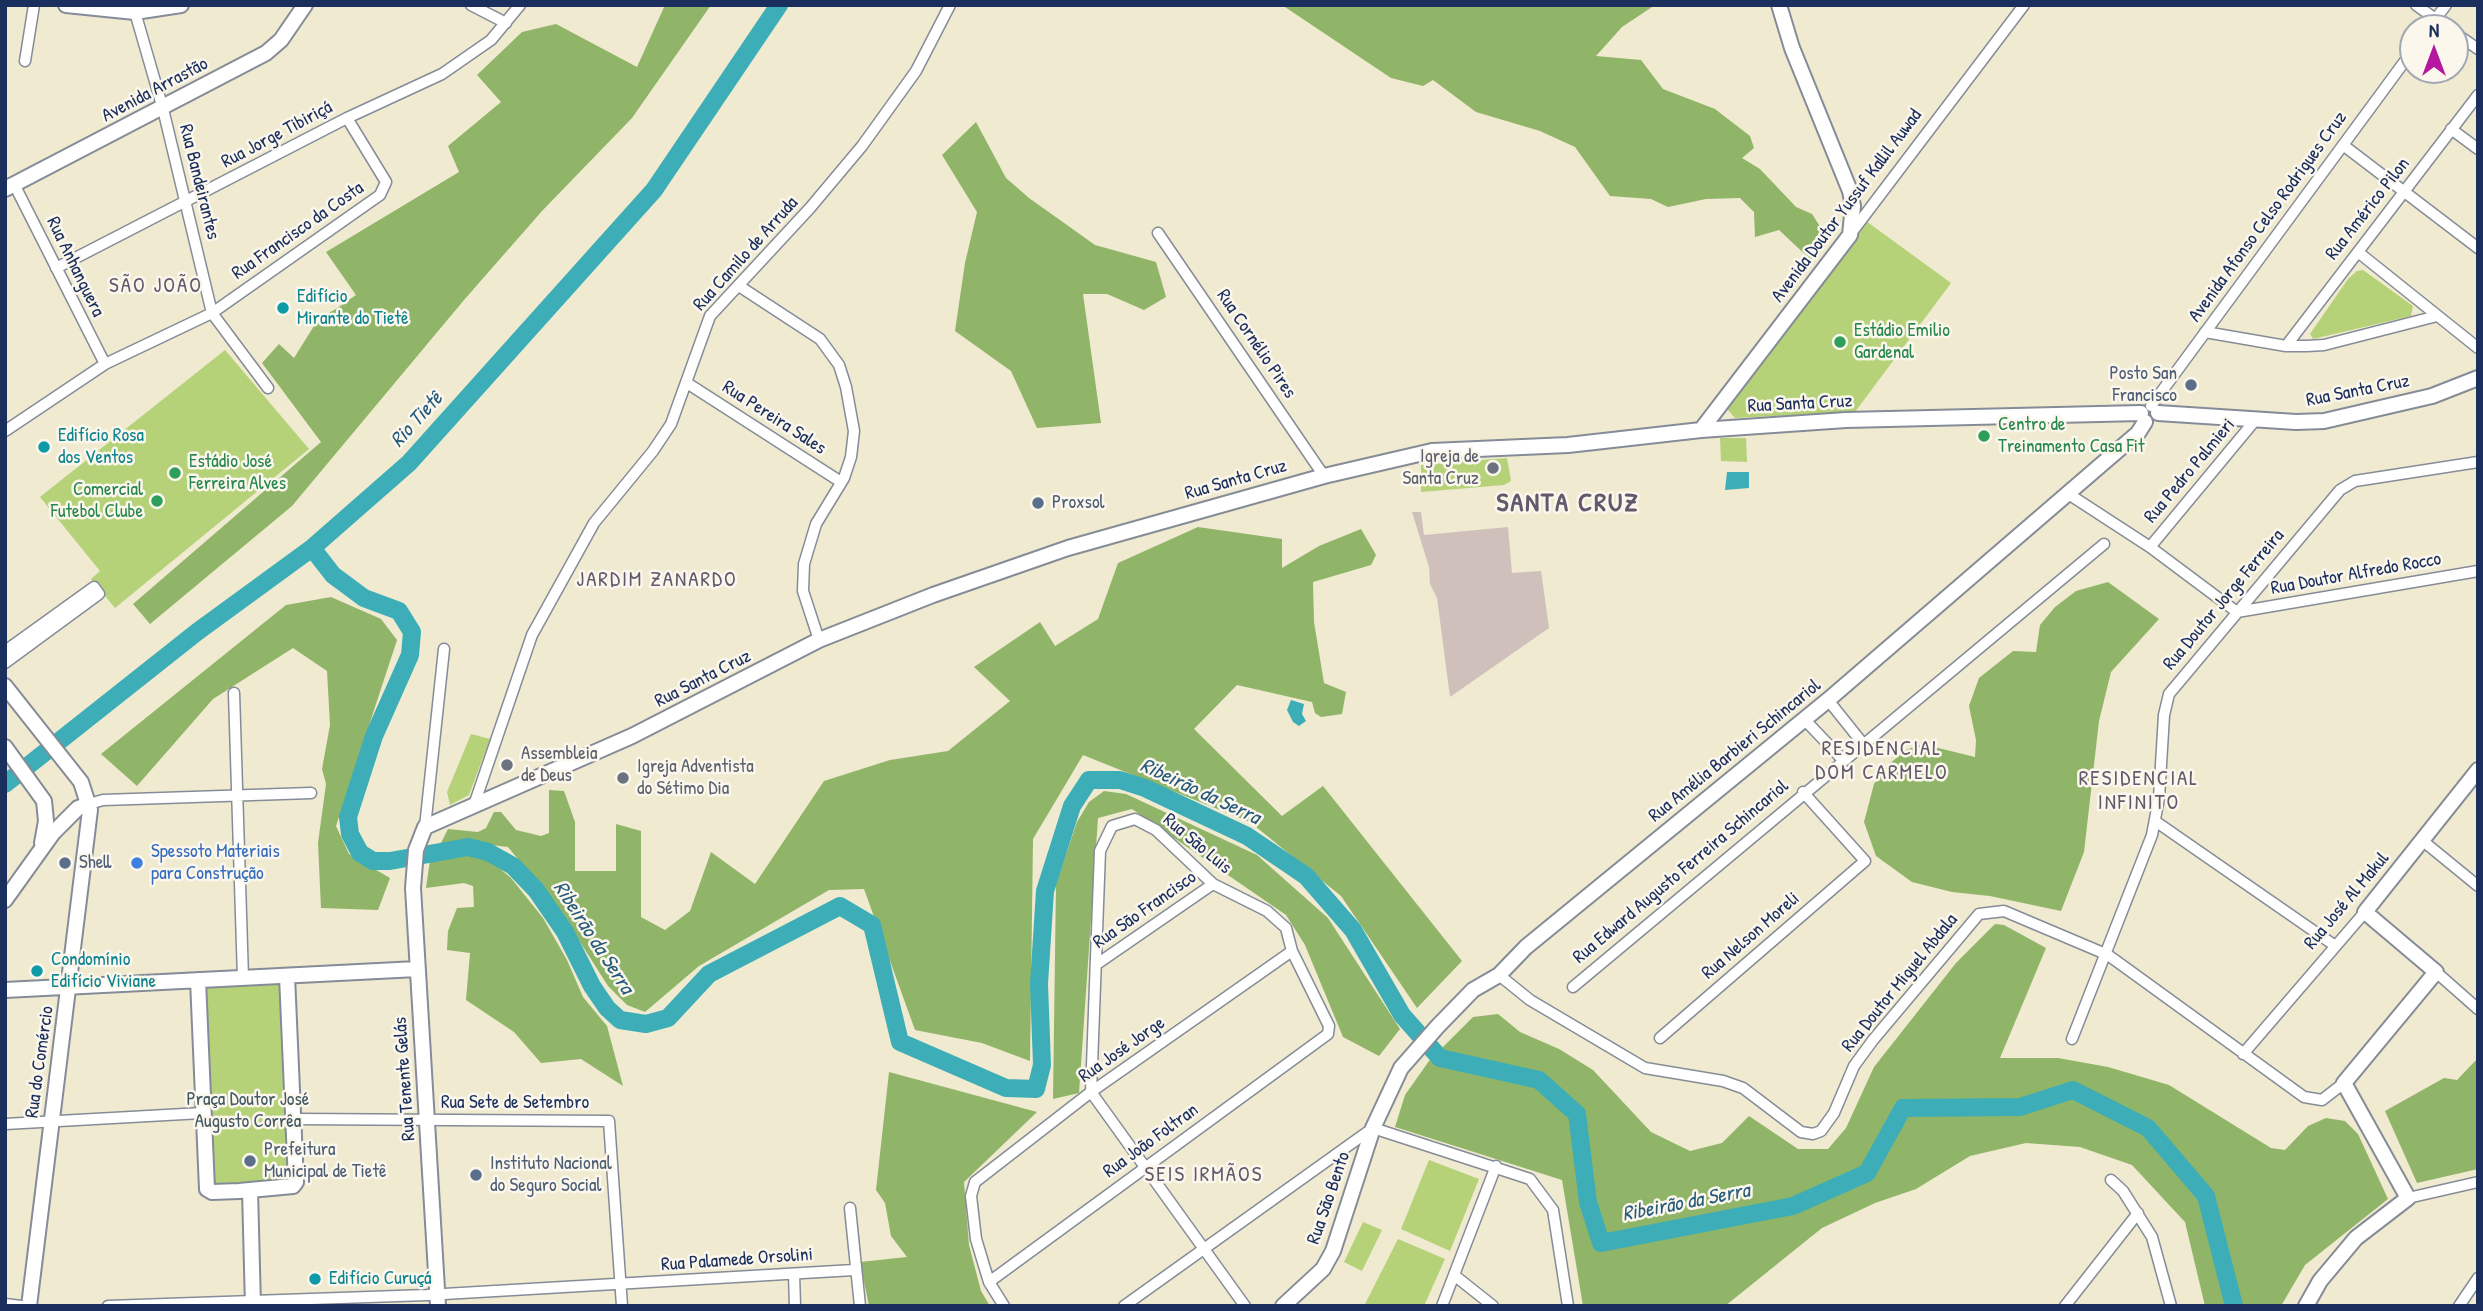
<!DOCTYPE html>
<meta charset="utf-8">
<style>
body{margin:0}
#map{position:relative;width:2483px;height:1311px;overflow:hidden;background:#efead0;font-family:"Patrick Hand",sans-serif}
canvas{display:block}
.frame{position:absolute;inset:0;border:7px solid #1b2f5e;pointer-events:none}
.north{position:absolute;left:2399px;top:14px;width:70px;height:70px;box-sizing:border-box;background:#fbf7ec;border:2px solid #a1a7b3;border-radius:50%;rotate:0deg;font-size:19px;font-weight:700;line-height:28px;text-align:center;color:#1b2f5e}
.north::after{content:'';display:block;margin:auto;width:24px;height:32px;background:#b5179e;clip-path:polygon(50% 0,100% 100%,50% 72%,0 100%)}
</style>
<div id="map">
<canvas width="2483" height="1311"></canvas>
<div class="frame"></div>
<div class="north">N</div>
</div>
<script>
const c = document.querySelector('canvas').getContext('2d');
c.lineJoin = 'round';
function paint(path, color) { c.fillStyle = color; c.fill(path, 'evenodd'); }
const shape = rows => new Path2D(rows.map(r => 'M' + r).join(''));
function trace(path, color, width, dash) { c.strokeStyle = color; c.lineWidth = width; c.lineCap = dash ? 'butt' : 'round'; c.setLineDash(dash || []); c.stroke(path); }
function drawText(font, color, halo, rows, align = 'center') {
  c.font = font + ' "Patrick Hand",sans-serif'; c.lineWidth = 5; c.setLineDash([]); c.textBaseline = 'middle'; c.strokeStyle = halo; c.fillStyle = color; for (const [text, x, y, turn = 0] of rows) {
    c.save(); c.translate(x, y); c.rotate((+turn || 0) * Math.PI / 180); c.textAlign = isNaN(turn) ? turn : align; if (halo) c.strokeText(text, 0, 0); c.fillText(text, 0, 0); c.restore();
  }
}
paint(shape([
 [1412,512,1421,512,1424,535,1508,527,1512,573,1541,571,1549,628,1450,697,1437,598,1430,584,1429,567]
]), '#d0c0bc');
paint(shape([
 [1866,221,1951,283,1855,412,1735,418,1728,410,1729,402],
 [2363,270,2413,306,2411,316,2313,339,2310,334,2348,279,2357,271],
 [225,350,309,449,115,608,91,579,100,571,40,497],
 [1720,438,1746,438,1747,462,1721,461],
 [1507,458,1511,481,1504,485,1421,492,1421,465],
 [471,734,490,739,469,795,450,805,447,792],
 [286,980,295,1183,208,1188,199,982],
 [1429,1160,1479,1179,1450,1251,1401,1229],
 [1363,1222,1382,1230,1362,1271,1344,1262],
 [1398,1239,1445,1259,1424,1306,1364,1306]
]), '#b5d278');
paint(shape([
 [665,5,711,5,632,118,542,211,464,300,292,506,150,624,133,604,321,442,262,363,279,344,294,358,319,318,336,309,356,295,326,252,459,172,448,146,501,102,477,75,522,32,556,24,637,67],
 [1282,5,1655,5,1622,27,1596,56,1641,60,1663,89,1715,109,1750,136,1754,148,1742,158,1760,169,1796,207,1812,214,1828,239,1811,260,1779,230,1755,237,1754,212,1740,198,1706,199,1668,207,1651,199,1610,196,1575,147,1540,131,1476,112,1433,80,1423,86,1391,78],
 [976,122,1006,178,1029,198,1095,245,1156,262,1166,297,1144,310,1107,294,1083,294,1101,423,1037,428,1011,371,955,331,965,263,977,212,942,155],
 [1198,527,1282,539,1282,568,1319,546,1361,529,1376,555,1371,565,1313,582,1314,622,1324,683,1346,692,1342,714,1321,717,1315,713,1312,702,1237,685,1194,729,1282,816,1323,786,1462,961,1417,1008,1341,896,1250,822,1083,755,1033,839,1030,1061,982,1043,915,1030,864,889,829,890,699,966,645,1012,627,1005,608,986,559,909,508,847,465,842,440,845,448,829,478,832,486,828,494,812,501,812,516,830,541,836,549,833,549,790,564,791,575,822,575,871,616,871,616,824,641,831,641,917,665,930,690,911,711,852,755,884,824,781,890,760,948,751,1010,701,974,667,1040,622,1055,646,1098,619,1118,563],
 [2108,582,2159,619,2111,672,2099,721,2084,852,2061,911,1990,896,1952,892,1912,882,1876,856,1864,822,1874,784,1888,765,1906,750,1922,744,1975,757,1976,740,1969,706,1979,678,2013,651,2036,652,2040,625,2055,607,2076,591],
 [331,597,381,619,397,640,336,826,349,854,390,878,378,910,321,908,318,843,326,784,322,769,330,725,327,671,293,648,213,699,137,786,101,754,286,605],
 [1104,791,1126,794,1257,855,1328,918,1400,1029,1379,1056,1343,1037,1305,945,1286,915,1132,809,1098,818,1079,1093,1053,1099,1056,884,1077,822,1089,802],
 [467,853,491,861,511,878,543,918,567,960,583,997,607,1026,623,1086,581,1059,541,1063,514,1032,466,1000,470,953,447,950,448,931,457,908,474,907,473,886,464,883,426,888,430,860],
 [1995,924,2004,925,2046,948,2000,1058,2058,1058,2108,1067,2169,1085,2271,1148,2285,1150,2308,1126,2326,1118,2345,1121,2358,1134,2388,1199,2305,1265,2281,1306,2205,1306,2185,1222,2132,1165,2080,1147,2026,1143,1970,1156,1916,1189,1875,1203,1822,1228,1725,1306,1583,1306,1562,1180,1395,1127,1405,1095,1429,1061,1473,1017,1498,1014,1520,1032,1559,1049,1593,1070,1651,1132,1690,1151,1722,1143,1749,1116,1798,1149,1828,1149,1846,1128,1874,1067,1956,963],
 [2478,1058,2478,1169,2417,1183,2385,1111,2444,1078,2457,1080],
 [889,1072,1037,1112,964,1182,969,1245,981,1291,990,1306,869,1306,860,1262,907,1257,891,1236,885,1203,876,1190]
]), '#90b468');
paint(shape([
 [1727,472,1749,472,1749,488,1725,490],
 [1291,700,1304,704,1302,714,1306,721,1299,726,1293,722,1287,710]
]), '#3daeb7');
trace(shape([
 [312,548,333,575,364,598,399,611,412,632,410,655,374,736,348,817,350,834,360,853,373,861,390,861,468,847,488,852,513,866,536,890,565,932,592,986,607,1008,620,1020,646,1024,668,1018,709,974,840,906,872,925,900,1042,1006,1088,1036,1089,1042,1065,1039,984,1045,891,1072,806,1089,780,1120,780,1145,788,1247,836,1306,876,1353,930,1402,1015,1440,1058,1539,1080,1577,1114,1588,1202,1601,1243,1793,1206,1867,1173,1903,1108,2020,1107,2073,1090,2148,1128,2206,1196,2234,1306],
 [5,784,197,632,312,548,409,463,654,190,779,5]
]), '#3daeb7', 18);
const street = shape([
 [471,5,506,23],
 [2416,5,2448,28],
 [135,12,163,109,212,313,268,388],
 [2429,28,2446,5],
 [2455,33,2478,49],
 [25,61,34,5],
 [2451,129,2478,149],
 [2343,145,2478,248],
 [14,184,105,364],
 [1852,232,2024,5],
 [1158,233,1324,476],
 [2358,252,2478,348],
 [56,268,347,118,442,74,491,40,520,5],
 [739,286,820,339,839,365,846,387,854,431,851,457,844,478,816,524,804,564,803,591,819,640],
 [2205,332,2286,346,2307,346,2324,345,2437,316],
 [2286,346,2478,95],
 [687,383,841,482],
 [2151,406,2413,50],
 [5,431,105,364,212,313,380,195,386,182,347,118],
 [2067,493,2150,547,2237,612,2478,571],
 [2150,547,2257,418],
 [5,651,94,587,99,594,5,663],
 [234,693,243,978],
 [1828,700,1864,745],
 [1804,719,1842,759],
 [89,804,103,800,311,793],
 [474,805,532,635,594,523,653,451,671,424,710,316,810,208,862,146,916,71,950,5],
 [2155,821,2334,945],
 [425,827,444,649],
 [2423,841,2478,886],
 [1097,964,1213,884],
 [2436,972,2478,1009],
 [1499,975,1530,1000,1645,1068,1723,1081,1743,1088,1801,1132,1813,1134,1821,1131,1834,1113,1854,1066,1873,1040,1979,914,2004,911,2108,955,2304,1097,2322,1100,2344,1083],
 [1573,987,2104,544],
 [1660,1038,1865,861,1803,792],
 [2072,1039,2152,835,2159,798,2164,715,2169,694,2340,490,2355,481,2478,462],
 [2243,1054,2365,912],
 [1091,1092,1245,1306],
 [295,1119,609,1121,622,1306],
 [5,1124,202,1113],
 [2111,1180,2123,1191,2152,1237,2171,1306],
 [2408,1198,2478,1182],
 [850,1208,860,1306],
 [794,1274,795,1306],
 [1454,1275,1493,1306],
 [989,1282,1328,1034,1329,1026,1292,951,1286,928,1267,911,1213,884,1156,830,1135,819,1112,826,1100,851,1091,1092],
 [5,1304,21,1306],
 [108,1306,427,1295,854,1270],
 [1004,1306,989,1282,976,1239,971,1196,975,1182,1091,1092,1292,951],
 [1124,1306,1373,1128,1530,1179,1553,1210,1568,1306],
 [1442,1306,1496,1166],
 [2065,1306,2138,1213],
 [2459,1306,2478,1278]
]);
const secondary = shape([
 [66,5,135,12,181,5],
 [5,189,266,53,281,40,305,5],
 [2158,413,2296,422,2324,421,2432,396,2478,378],
 [1701,430,1850,235,1853,206,1850,191,1792,48,1779,5],
 [5,686,81,782,90,810,29,1306],
 [5,747,44,801,46,821,42,843],
 [5,900,53,833,78,808,89,804],
 [198,980,207,1189,212,1192,239,1191,293,1186,296,1182,287,976],
 [5,990,417,969],
 [250,1190,253,1306],
 [438,1306,413,888,416,850,425,827,632,736,819,640,933,595,1068,548,1324,476,1432,451,1568,445,1701,430,1846,420,2141,413],
 [1283,1306,1323,1269,1333,1251,1373,1128,1401,1068,1438,1026,1473,990,1499,975,1526,947,1828,700,2138,433,2145,422],
 [2306,1306,2320,1281,2356,1238,2408,1198,2344,1083,2436,972,2365,912,2478,770]
]);
trace(street, '#858c97', 13);
trace(secondary, '#858c97', 18);
trace(street, '#fff', 10);
trace(secondary, '#fff', 14);
for (const [x, y, r, color] of [
 [283,308,7,"#0f9aa8"],
 [1840,342,7,"#2e9e5b"],
 [2191,385,7,"#5c6f8a"],
 [1984,436,7,"#2e9e5b"],
 [44,447,7,"#0f9aa8"],
 [1493,468,7,"#6b7280"],
 [175,473,7,"#2e9e5b"],
 [157,501,7,"#2e9e5b"],
 [1038,503,7,"#5c6f8a"],
 [507,765,7,"#6b7280"],
 [623,778,7,"#6b7280"],
 [65,863,7,"#5c6f8a"],
 [137,863,7,"#3f7fe0"],
 [37,971,7,"#0f9aa8"],
 [250,1161,7,"#5c6f8a"],
 [476,1175,7,"#5c6f8a"],
 [315,1279,7,"#0f9aa8"]
]) { const dot = new Path2D(); dot.arc(x, y, r, 0, 2 * Math.PI); c.fillStyle = color; c.fill(dot); trace(dot, '#fbf7ec', 2.5); }
drawText('19px', '#1b2f5e', '#fbf7ec', [
 ["Avenida Arrastão",155,90,-28],
 ["Rua Jorge Tibiriçá",277,135,-28],
 ["Rua Bandeirantes",199,182,76],
 ["Avenida Doutor Yussuf Kallil Auwad",1847,206,-53],
 ["Rua Américo Pilon",2368,209,-52],
 ["Avenida Afonso Celso Rodrigues Cruz",2268,217,-54],
 ["Rua Francisco da Costa",298,231,-35],
 ["Rua Camilo de Arruda",746,254,-48],
 ["Rua Anhanguera",75,267,64],
 ["Rua Cornélio Pires",1256,344,56],
 ["Rua Santa Cruz",2358,391,-11],
 ["Rua Santa Cruz",1800,404,-3],
 ["Rua Pereira Sales",774,418,33],
 ["Rua Pedro Palmieri",2190,471,-50],
 ["Rua Santa Cruz",1236,480,-16],
 ["Rua Doutor Alfredo Rocco",2356,574,-10],
 ["Rua Doutor Jorge Ferreira",2224,600,-50],
 ["Rua Santa Cruz",703,679,-27],
 ["Rua Amélia Barbieri Schincariol",1735,751,-39],
 ["Rua São Luis",1197,844,40],
 ["Rua Edward Augusto Ferreira Schincariol",1681,872,-40],
 ["Rua José Al Makul",2347,901,-50],
 ["Rua São Francisco",1145,910,-35],
 ["Rua Nelson Moreli",1751,936,-41],
 ["Rua Doutor Miguel Abdala",1900,983,-51],
 ["Rua José Jorge",1122,1050,-35],
 ["Rua do Comércio",40,1062,-82],
 ["Rua Tenente Gelás",405,1079,-94],
 ["Rua Sete de Setembro",515,1103],
 ["Rua João Foltran",1151,1141,-36],
 ["Rua São Bento",1329,1198,-71],
 ["Rua Palamede Orsolini",737,1260,-4]
]);
drawText('19px', '#0d838f', '#fbf7ec', [
 ["Edifício",297,297],
 ["Mirante do Tietê",297,319],
 ["Edifício Rosa",58,436],
 ["dos Ventos",58,458],
 ["Condomínio",51,960],
 ["Edifício Viviane",51,982],
 ["Edifício Curuçá",329,1279]
], 'left');
drawText('19px', '#27864d', '#fbf7ec', [
 ["Estádio Emilio",1854,331],
 ["Gardenal",1854,353],
 ["Centro de",1998,425],
 ["Treinamento Casa Fit",1998,447],
 ["Estádio José",189,462],
 ["Ferreira Alves",189,484],
 ["Comercial",143,490,"right"],
 ["Futebol Clube",143,512,"right"]
], 'left');
drawText('19px', '#4e5e75', '#fbf7ec', [
 ["Posto San",2177,374,"right"],
 ["Francisco",2177,396,"right"],
 ["Proxsol",1052,503],
 ["Shell",79,863],
 ["Prefeitura",264,1150],
 ["Municipal de Tietê",264,1172],
 ["Instituto Nacional",490,1164],
 ["do Seguro Social",490,1186]
], 'left');
drawText('19px', '#5b616d', '#fbf7ec', [
 ["Igreja de",1479,457,"right"],
 ["Santa Cruz",1479,479,"right"],
 ["Assembleia",521,754],
 ["de Deus",521,776],
 ["Igreja Adventista",637,767],
 ["do Sétimo Dia",637,789]
], 'left');
drawText('19px', '#366cbe', '#fbf7ec', [
 ["Spessoto Materiais",151,852],
 ["para Construção",151,874]
], 'left');
drawText('19px', '#425864', '#fbf7ec', [
 ["Praça Doutor José",248,1100],
 ["Augusto Corrêa",248,1122]
]);
c.letterSpacing = '2px';
drawText('21px', '#63596c', '#fbf7ec', [
 ["SÃO JOÃO",156,286],
 ["JARDIM ZANARDO",657,580],
 ["RESIDENCIAL",1882,749],
 ["DOM CARMELO",1882,773],
 ["RESIDENCIAL",2139,779],
 ["INFINITO",2139,803],
 ["SEIS IRMÃOS",1204,1175]
]);
c.letterSpacing = '0px';
drawText('italic 21px', '#275b7d', '#fbf7ec', [
 ["Rio Tietê",417,420,-48],
 ["Ribeirão da Serra",1200,792,25],
 ["Ribeirão da Serra",593,938,57],
 ["Ribeirão da Serra",1686,1203,-11]
]);
c.letterSpacing = '2px';
drawText('bold 26px', '#63596c', '#fbf7ec', [
 ["SANTA CRUZ",1568,504]
]);
c.letterSpacing = '0px';
</script>
